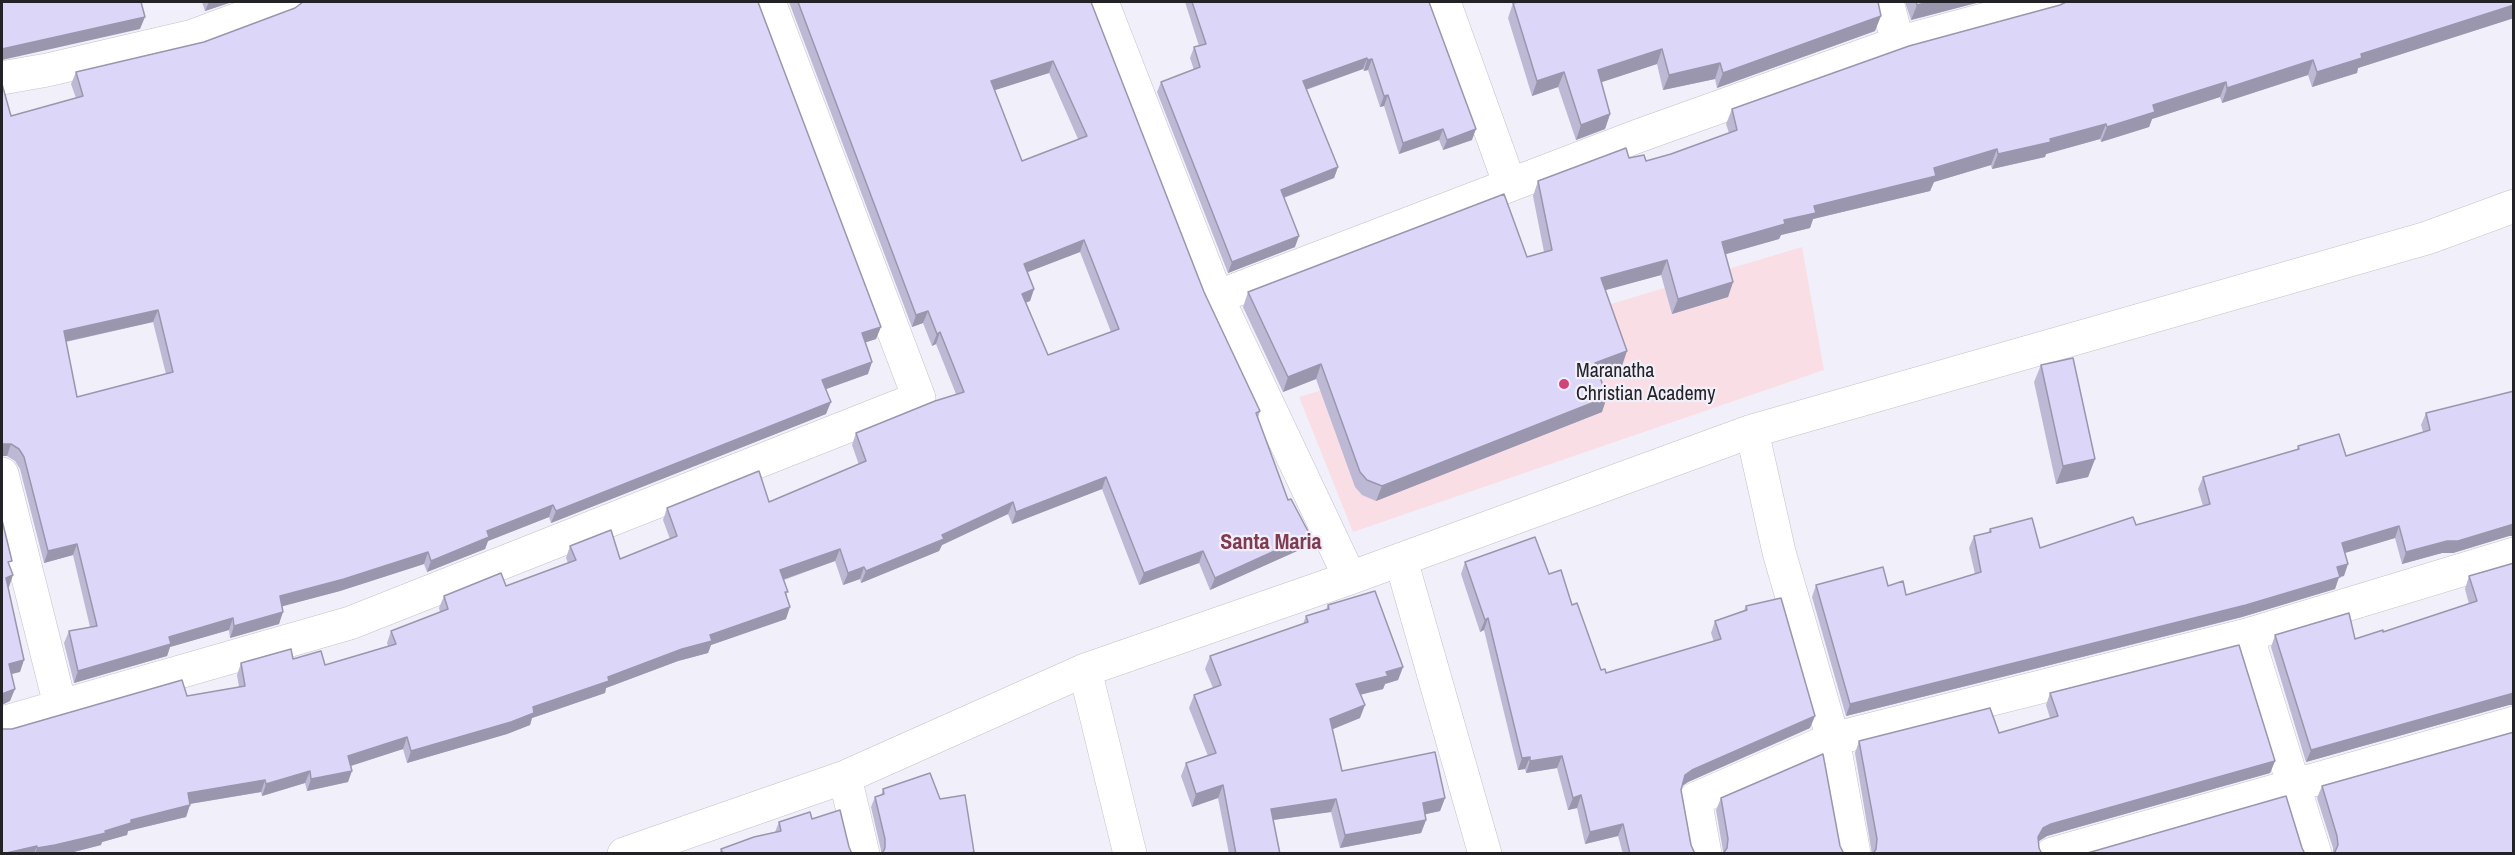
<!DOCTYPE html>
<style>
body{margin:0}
#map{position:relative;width:2515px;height:855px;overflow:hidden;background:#f1eff9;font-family:"Archivo Narrow",sans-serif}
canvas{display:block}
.frame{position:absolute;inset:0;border:3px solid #232226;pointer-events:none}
</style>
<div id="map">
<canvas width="2515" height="855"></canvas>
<div class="frame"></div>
</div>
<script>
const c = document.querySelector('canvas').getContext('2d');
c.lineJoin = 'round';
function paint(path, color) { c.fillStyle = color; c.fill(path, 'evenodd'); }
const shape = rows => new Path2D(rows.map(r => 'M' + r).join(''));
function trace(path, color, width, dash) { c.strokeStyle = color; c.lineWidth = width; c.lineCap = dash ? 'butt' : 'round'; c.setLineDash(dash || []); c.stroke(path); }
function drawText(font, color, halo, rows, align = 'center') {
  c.font = font + ' "Archivo Narrow",sans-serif'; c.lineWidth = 4.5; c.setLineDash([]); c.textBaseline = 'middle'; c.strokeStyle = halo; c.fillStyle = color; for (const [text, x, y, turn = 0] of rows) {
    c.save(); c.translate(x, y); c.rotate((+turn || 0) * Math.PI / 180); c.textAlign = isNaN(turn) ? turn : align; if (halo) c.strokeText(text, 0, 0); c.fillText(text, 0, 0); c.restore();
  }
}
paint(shape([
 [1802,247,1824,370,1353,532,1299,397]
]), '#f9dfe5');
const street = shape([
 [1102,2,1217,297,1350,578],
 [1444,2,1510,185],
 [1887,2,1898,43],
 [2,78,47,70,193,36,284,2],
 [1217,297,1638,136,1898,43,2050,2],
 [1752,431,1779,552,1833,739,1854,854],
 [2,474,60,705],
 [1401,560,1485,854],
 [2247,635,2315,854],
 [1085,670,1130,854],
 [2,723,350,623,919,398,769,2],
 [845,777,863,854],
 [624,854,845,777,1085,670,1350,578,1752,431,2427,238,2514,206],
 [1705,854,1695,799,1833,739,2247,635,2514,554],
 [2052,854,2514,723]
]);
trace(street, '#c3c1ca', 34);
trace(street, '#fff', 33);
paint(shape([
 [202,2,232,2,205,11],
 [302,2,758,2,876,339,865,342,868,374,826,389,826,414,551,523,549,517,488,541,485,549,427,572,424,564,340,591,282,606,279,624,230,638,229,630,170,647,167,656,74,683,64,643,69,631,90,627,73,555,44,563,20,469,15,461,7,456,11,116,76,98,71,84,76,72,204,42,295,8],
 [153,322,166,374,77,397,66,342],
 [789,2,1091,2,1204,292,1260,411,1258,418,1288,500,1310,535,1306,547,1210,590,1199,563,1139,585,1102,489,1012,524,1008,514,942,545,939,551,861,583,860,579,843,585,835,561,784,580,787,596,786,619,711,645,708,653,678,661,606,688,605,693,532,718,530,725,507,734,407,763,403,749,351,766,348,782,307,791,305,783,262,796,261,792,190,804,186,817,128,831,127,835,102,842,101,845,66,854,2,854,2,729,12,729,239,687,237,675,241,663,293,659,325,665,388,646,387,643,391,631,440,612,439,608,444,596,506,586,568,563,566,558,570,546,620,559,670,539,663,520,667,508,769,502,859,465,852,445,856,433,956,394,936,344,932,346,923,323,912,327],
 [1049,73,1078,139,1022,161,994,90],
 [1080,252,1111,332,1048,355,1026,302,1030,301,1034,289,1028,272],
 [1185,2,1429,2,1472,140,1443,150,1439,140,1399,154,1384,106,1380,107,1368,70,1364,71,1363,69,1306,90,1338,167,1334,178,1284,198,1295,247,1228,273,1157,92,1161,82,1194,70,1190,58,1194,47,1199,46],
 [1905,2,1980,2,1911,20],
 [2514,2,2514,18,2358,68,2357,73,2312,87,2308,75,2222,103,2220,97,2152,119,2149,127,2101,142,2100,139,2046,154,2045,157,1992,169,1991,165,1934,182,1930,191,1813,219,1810,228,1781,235,1779,239,1725,254,1733,282,1728,297,1672,314,1661,275,1605,290,1622,366,1599,374,1602,412,1376,501,1362,495,1355,487,1316,379,1283,392,1243,307,1248,292,1527,257,1544,252,1533,196,1538,181,1629,158,1646,161,1671,154,1729,133,1726,124,1732,109],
 [1513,3,1875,31,1717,88,1715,79,1663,90,1657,64,1601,82,1610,114,1605,129,1576,140,1558,87,1532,96,1508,18],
 [2041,365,2095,459,2088,477,2056,484,2034,382],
 [2426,413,2509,536,2453,553,2442,553,2402,564,2395,538,2345,553,2344,576,2339,577,2335,589,2242,617,1846,716,1812,597,1816,585,1888,586,1906,595,1975,574,1969,548,1974,536,1988,533,1990,529,2040,548,2136,525,2203,506,2198,489,2203,477,2297,450,2298,446,2346,456,2423,432,2421,425],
 [1465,562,1549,574,1572,605,1601,670,1606,673,1714,642,1711,633,1715,621,1744,610,1746,606,1810,728,1688,782,1682,786,1681,790,1691,845,1695,854,1623,854,1618,836,1585,844,1577,808,1568,810,1557,768,1526,773,1525,769,1518,770,1484,630,1480,632,1461,574],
 [2514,563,2514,705,2509,705,2306,762,2271,647,2275,635,2355,639,2383,632,2469,604,2465,589,2469,576],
 [1328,605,1403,667,1398,680,1385,684,1383,689,1360,695,1360,718,1332,729,1342,771,1445,798,1440,811,1425,814,1426,820,1421,833,1340,848,1331,812,1273,820,1280,854,1229,854,1218,798,1192,807,1181,776,1186,763,1208,756,1189,708,1194,695,1213,688,1205,669,1210,656,1303,624,1306,616,1326,609],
 [2050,693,2275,761,2270,773,2047,836,2039,841,2039,848,1872,854,1855,753,1859,741,1999,733,2050,718,2046,705],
 [2322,786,2514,854,2333,854,2333,848,2317,798],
 [883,789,940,799,974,852,974,854,881,854,881,850,871,807,875,797,881,795],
 [1721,798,1840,846,1723,854,1723,851,1716,810],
 [812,819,849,847,852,854,719,854,721,849,775,832,779,822]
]), '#bdb9d5');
paint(shape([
 [209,2,232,2,205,11],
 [1929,2,1980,2,1911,20,1917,5],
 [2514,5,2514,18,2358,68,2357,73,2312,87,2317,72,2361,54],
 [1881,16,1875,31,1717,88,1723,73],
 [145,17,140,29,2,60,2,49],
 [1662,49,1657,64,1593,85,1598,70],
 [1367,58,1363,69,1299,92,1303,81],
 [1372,59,1368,70,1364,71,1367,60],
 [2313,60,2308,75,2222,103,2227,88],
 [1053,61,1049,73,986,93,991,81],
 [1720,63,1715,79,1663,90,1669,75],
 [1564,72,1558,87,1532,96,1537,81],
 [2226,82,2220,97,2152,119,2149,127,2101,142,2107,127,2153,105],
 [1388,95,1384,106,1380,107,1384,96],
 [1610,114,1605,129,1576,140,1581,125],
 [2106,124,2100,139,2046,154,2045,157,1992,169,1998,154],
 [1443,129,1439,140,1399,154,1403,143],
 [1476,129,1472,140,1443,150,1447,140],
 [1997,149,1991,165,1934,182,1930,191,1813,219,1810,228,1781,235,1779,239,1716,257,1722,242,1784,220,1814,206],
 [1338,167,1334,178,1277,200,1281,190],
 [1299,236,1295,247,1228,273,1232,262],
 [1084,240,1080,252,1020,275,1024,264],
 [1667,260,1661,275,1595,293,1601,278],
 [1733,282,1728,297,1672,314,1678,299],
 [1034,289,1030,301,1018,306,1022,294],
 [158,310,153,322,59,343,64,331],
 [928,311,923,323,912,327,916,315],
 [881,327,876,339,858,345,862,333],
 [940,332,936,344,932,346,937,334],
 [1627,351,1622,366,1589,378,1595,363],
 [872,362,868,374,818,392,822,380],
 [1321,364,1316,379,1283,392,1288,377],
 [1607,397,1602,412,1376,501,1382,486],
 [831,402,826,414,551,523,556,511],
 [2,444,11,444,7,456,2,456],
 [2095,459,2088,477,2056,484,2063,466],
 [1106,477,1102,489,1012,524,1016,512],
 [1013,502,1008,514,942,545,939,551,861,583,866,571,942,535],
 [553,505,549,517,488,541,485,549,427,572,431,561,487,531],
 [2514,524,2514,536,2509,536,2453,553,2442,553,2402,564,2406,552],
 [2399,526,2395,538,2338,555,2342,543],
 [1310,535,1306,547,1210,590,1215,578],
 [77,544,73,555,44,563,48,551],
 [840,549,835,561,776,582,780,570],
 [1203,551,1199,563,1139,585,1144,573],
 [428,552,424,564,340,591,276,608,280,596],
 [2348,564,2344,576,2339,577,2335,589,2242,617,1846,716,1850,704],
 [864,567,860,579,843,585,848,573],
 [13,575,9,587,2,590,6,578],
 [790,607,786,619,711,645,708,653,678,661,606,688,605,693,532,718,530,725,507,734,407,763,411,751,533,707,710,635],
 [283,612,279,624,230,638,234,626],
 [233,618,229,630,170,647,167,656,74,683,78,671,169,637],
 [1488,618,1484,630,1480,632,1485,620],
 [24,660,20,672,4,676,9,664],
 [1403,667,1398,680,1385,684,1383,689,1351,697,1356,684,1386,672],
 [15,689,10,701,2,705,2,694],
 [2514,693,2514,705,2509,705,2306,762,2311,750],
 [1365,705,1360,718,1326,732,1330,719],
 [1815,716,1810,728,1688,782,1681,787,1685,775,1692,770],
 [407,737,403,749,344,768,348,756],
 [1562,756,1557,768,1526,773,1530,761],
 [1530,757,1525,769,1518,770,1522,758],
 [2275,761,2270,773,2047,836,2039,841,2034,849,2038,837,2043,828,2051,824],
 [310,771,305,783,262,796,266,784],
 [352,771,348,782,307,791,311,779],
 [265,780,261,792,183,805,188,793],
 [1223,785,1218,798,1192,807,1196,794],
 [1581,795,1577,808,1568,810,1573,798],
 [1445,798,1440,811,1418,816,1423,803],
 [1336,799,1331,812,1266,821,1271,809],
 [190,805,186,817,128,831,127,835,102,842,101,845,66,854,35,854,37,848,105,831,131,820],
 [1426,820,1421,833,1340,848,1345,835],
 [1623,824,1618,836,1585,844,1590,832],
 [37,846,34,854,4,854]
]), '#9a96ae');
const building = shape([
 [2,2,141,2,145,17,2,49,2,2],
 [303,2,758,2,881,327,862,333,872,362,822,380,831,402,556,511,553,505,487,531,489,537,431,561,428,552,344,579,280,596,283,612,234,626,233,618,169,637,171,644,78,671,69,631,97,626,77,544,48,551,24,457,19,449,11,444,2,444,2,84,11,116,83,96,76,72,204,42,295,8,303,2],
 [158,310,173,372,77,397,64,331,158,310],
 [798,2,1091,2,1204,292,1260,411,1256,413,1288,500,1291,499,1310,535,1215,578,1203,551,1144,573,1106,477,1016,512,1013,502,942,535,944,539,866,571,864,567,848,573,840,549,780,570,788,592,785,592,790,607,710,635,712,641,682,649,608,677,609,681,533,707,534,713,511,722,411,751,407,737,348,756,352,771,311,779,310,771,266,784,265,780,188,793,190,805,131,820,131,823,105,831,106,833,55,845,37,848,37,846,2,854,2,729,12,729,182,680,187,696,245,686,241,663,291,649,293,659,321,651,325,665,396,644,391,631,448,609,444,596,501,573,506,586,576,560,570,546,611,530,620,559,677,536,667,508,759,471,769,502,866,461,856,433,935,401,964,392,940,332,937,334,928,311,916,315,798,2],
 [1053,61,1087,136,1022,161,991,81,1053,61],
 [1084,240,1119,329,1048,355,1022,294,1034,289,1024,264,1084,240],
 [1192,2,1429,2,1476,129,1447,140,1443,129,1403,143,1388,95,1384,96,1372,59,1367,60,1367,58,1303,81,1338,167,1281,190,1299,236,1232,262,1161,82,1200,67,1194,47,1206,44,1192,2],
 [1518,2,1878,2,1881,16,1723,73,1720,63,1669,75,1662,49,1598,70,1610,114,1581,125,1564,72,1537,81,1513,3,1518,2],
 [1916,2,1929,2,1917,5,1916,2],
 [2066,2,2514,2,2514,5,2361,54,2362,58,2317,72,2313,60,2227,88,2226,82,2153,105,2155,112,2107,127,2106,124,2050,139,2051,142,1998,154,1997,149,1934,168,1936,176,1814,206,1816,213,1784,220,1785,224,1722,242,1733,282,1678,299,1667,260,1601,278,1627,351,1595,363,1607,397,1382,486,1367,480,1360,472,1321,364,1288,377,1248,292,1504,194,1527,257,1552,250,1538,181,1626,148,1629,158,1644,155,1646,161,1671,154,1737,130,1732,109,1909,46,2060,5,2066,2],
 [2073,358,2095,459,2063,466,2041,365,2073,358],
 [2514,391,2514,524,2458,541,2447,541,2406,552,2399,526,2342,543,2348,564,2337,567,2340,577,2246,605,1850,704,1816,585,1883,567,1888,586,1903,581,1906,595,1981,572,1974,536,1991,532,1990,529,2032,518,2040,548,2133,517,2136,525,2210,504,2203,477,2299,449,2298,446,2339,434,2346,456,2430,430,2426,413,2514,391],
 [2,520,12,561,8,562,13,575,6,578,24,660,9,664,15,689,2,694,2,520],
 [1535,537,1549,574,1561,570,1572,605,1577,603,1601,670,1605,669,1606,673,1721,639,1715,621,1747,610,1746,606,1781,598,1815,716,1692,770,1685,775,1681,790,1691,845,1695,854,1630,854,1623,824,1590,832,1581,795,1573,798,1562,756,1530,761,1530,757,1522,758,1488,618,1485,620,1465,562,1535,537],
 [2514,563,2514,693,2311,750,2275,635,2349,613,2355,639,2383,630,2383,632,2477,601,2469,576,2514,563],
 [1375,591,1403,667,1386,672,1388,676,1356,684,1365,705,1330,719,1342,771,1435,752,1445,798,1423,803,1426,820,1345,835,1336,799,1271,809,1280,854,1236,854,1223,785,1196,794,1186,763,1216,753,1194,695,1221,685,1210,656,1308,622,1306,616,1329,609,1328,605,1375,591],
 [2239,645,2275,761,2051,824,2043,828,2038,837,2039,848,2042,854,1873,854,1876,849,1877,839,1859,741,1990,708,1999,733,2058,716,2050,693,2239,645],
 [2514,732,2514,854,2334,854,2338,845,2337,836,2322,786,2514,732],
 [1823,754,1840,846,1844,854,1723,854,1727,848,1728,839,1721,798,1823,754],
 [930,773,940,799,965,795,974,852,968,854,882,854,885,848,885,839,875,797,884,794,883,789,930,773],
 [2286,796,2302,848,2305,854,2084,854,2286,796],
 [840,810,849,847,852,854,723,854,721,849,754,837,781,831,779,822,810,812,812,819,840,810]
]);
paint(building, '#dcd7f8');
trace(building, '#9a96ae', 1.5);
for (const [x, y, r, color] of [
 [1564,384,6,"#d04479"]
]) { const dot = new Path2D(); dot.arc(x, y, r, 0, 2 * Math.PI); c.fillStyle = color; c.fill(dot); trace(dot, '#f1eff9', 2); }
drawText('20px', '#232226', '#f1eff9', [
 ["Maranatha",1576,372],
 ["Christian Academy",1576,395]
], 'left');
drawText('bold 22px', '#803a51', '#f1eff9', [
 ["Santa Maria",1271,543]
]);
</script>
